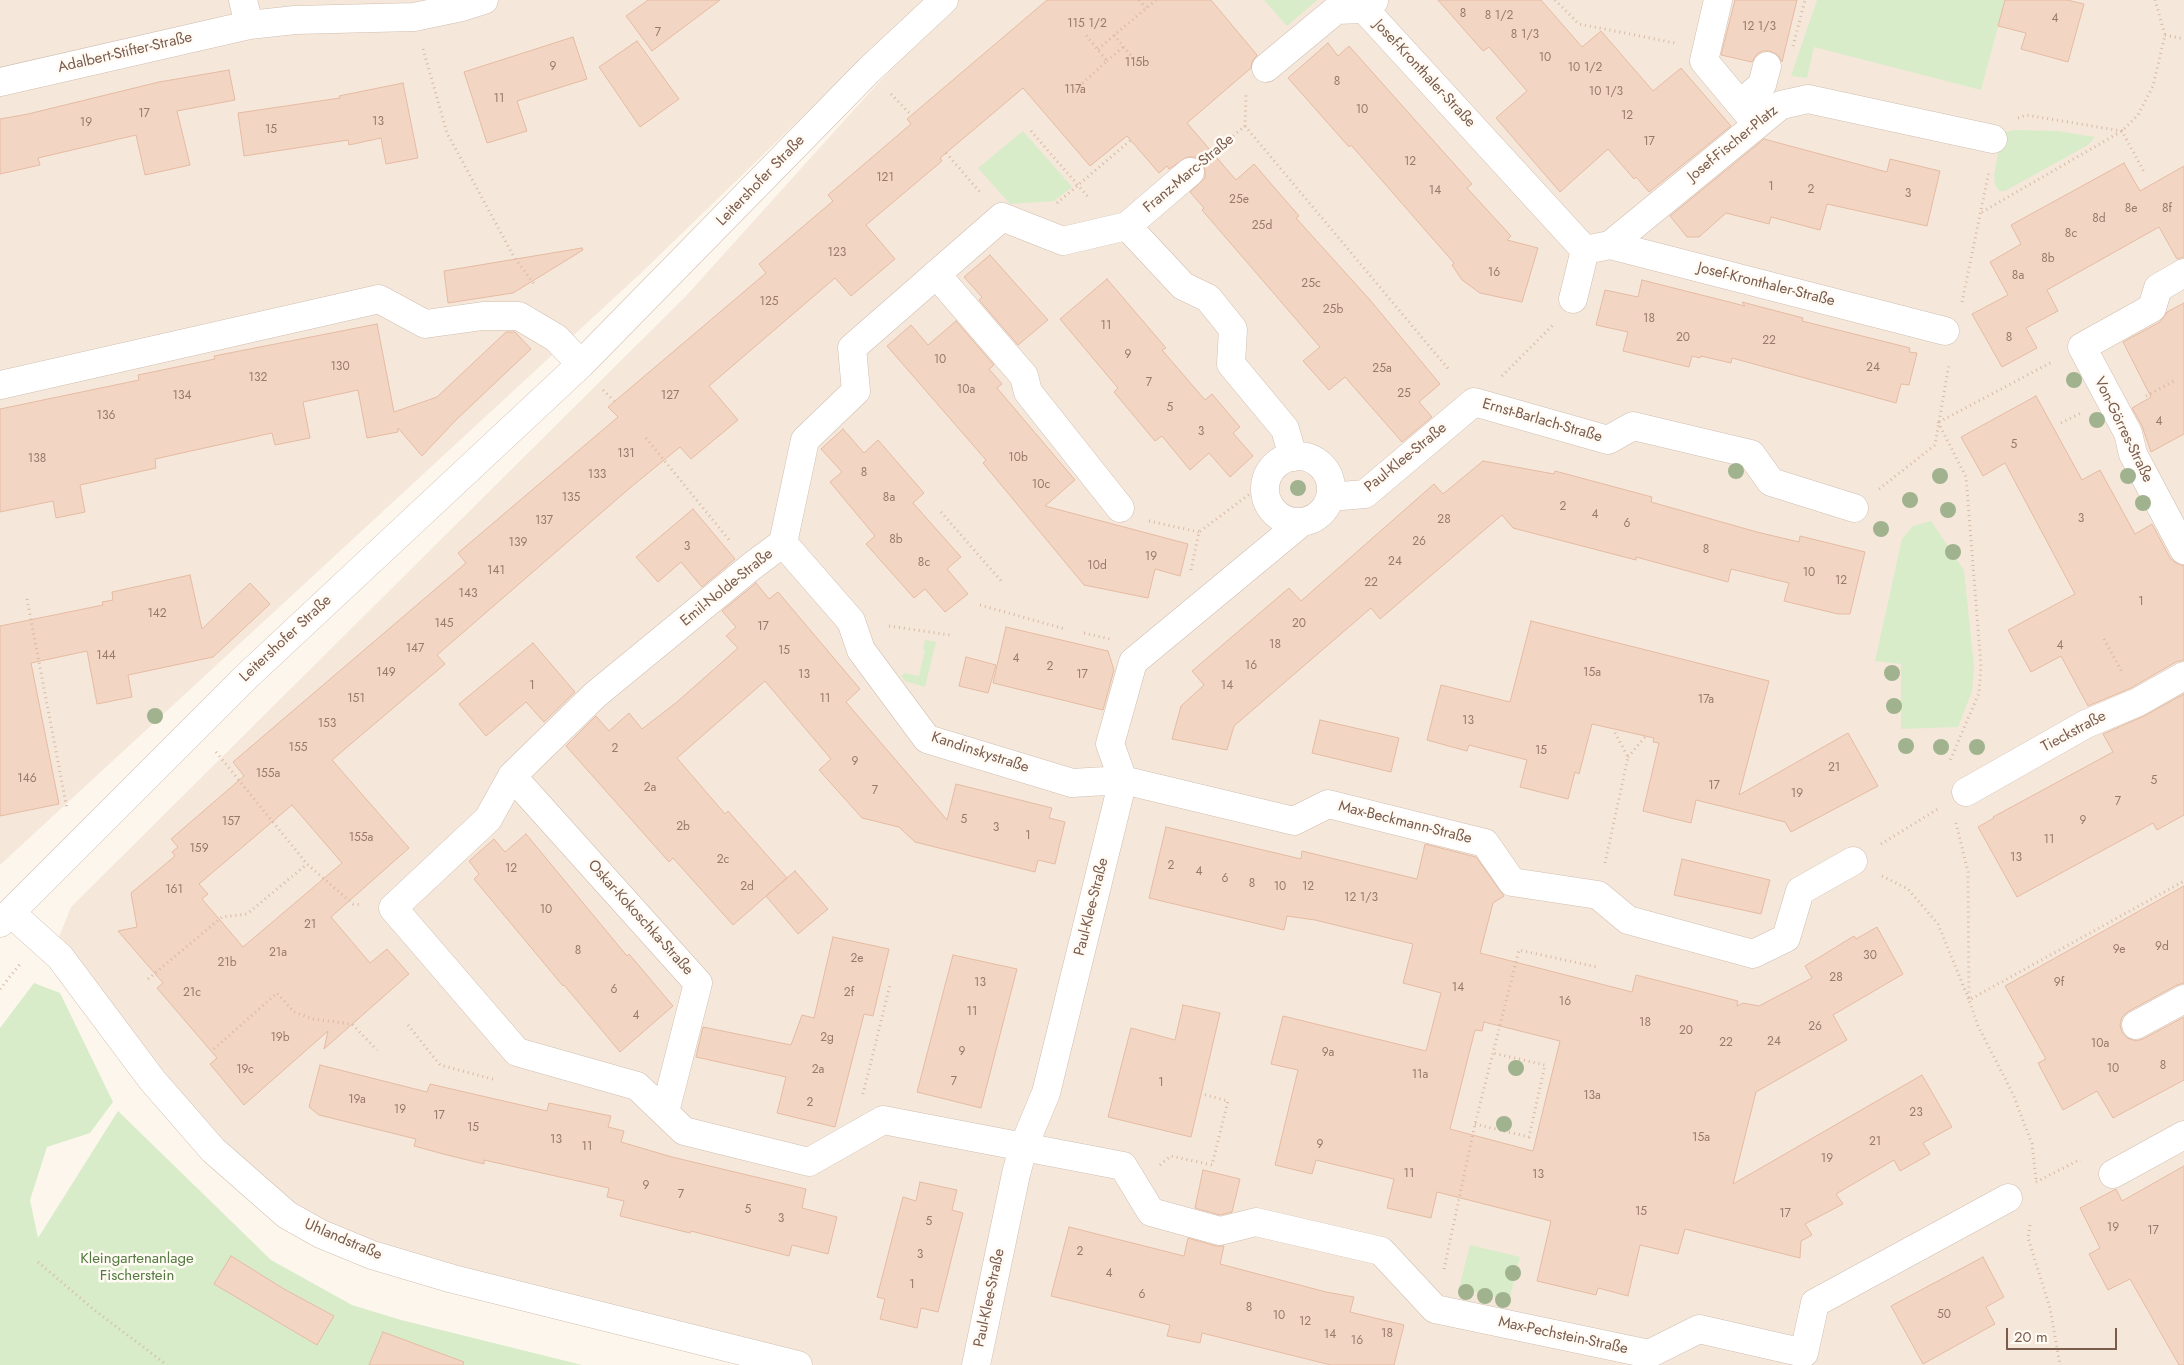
<!DOCTYPE html>
<meta charset="utf-8">
<style>
body{margin:0}
#map{position:relative;width:2184px;height:1365px;overflow:hidden;background:#fdf6ec;font-family:Jost,sans-serif}
canvas{display:block}
.scale{position:absolute;left:2006px;top:1328px;width:111px;height:22px;box-sizing:border-box;border:2px solid #7a5c4d;border-top:0;padding-left:6px;font-size:15px;line-height:18px;white-space:nowrap;color:#7a5c4d;-webkit-text-stroke:4px #fffaf3;paint-order:stroke}
</style>
<div id="map">
<canvas width="2184" height="1365"></canvas>
<div class="scale">20 m</div>
</div>
<script>
const c = document.querySelector('canvas').getContext('2d');
c.lineJoin = 'round';
function paint(path, color) { c.fillStyle = color; c.fill(path, 'evenodd'); }
const shape = rows => new Path2D(rows.map(r => 'M' + r).join(''));
function trace(path, color, width, dash) { c.strokeStyle = color; c.lineWidth = width; c.lineCap = dash ? 'butt' : 'round'; c.setLineDash(dash || []); c.stroke(path); }
function drawText(font, color, halo, rows, align = 'center') {
  c.font = font + ' Jost,sans-serif'; c.lineWidth = 5; c.setLineDash([]); c.textBaseline = 'middle'; c.strokeStyle = halo; c.fillStyle = color; for (const [text, x, y, turn = 0] of rows) {
    c.save(); c.translate(x, y); c.rotate((+turn || 0) * Math.PI / 180); c.textAlign = isNaN(turn) ? turn : align; if (halo) c.strokeText(text, 0, 0); c.fillText(text, 0, 0); c.restore();
  }
}
paint(shape([
 [0,0,923,0,641,273,0,865],
 [953,0,2184,0,2184,1365,802,1365,373,1255,287,1215,54,949,71,907,686,296]
]), '#f5e8da');
paint(shape([
 [1264,0,1317,0,1287,26],
 [1817,0,2005,0,1981,90,1814,47,1807,78,1791,76],
 [2016,130,2057,131,2095,137,2088,145,2005,191,1999,191,1995,185,1994,176,2001,136,2004,132],
 [1023,131,1072,187,1054,201,1010,204,978,168],
 [1931,521,1964,570,1974,667,1972,691,1958,727,1901,729,1901,664,1875,661,1902,539,1913,526],
 [925,640,936,642,925,687,905,681,901,676,905,673,919,676,925,650,923,650],
 [34,983,60,993,113,1102,90,1133,47,1147,30,1200,38,1238,118,1111,271,1260,352,1305,401,1320,582,1365,0,1365,0,1028],
 [1470,1245,1520,1257,1509,1300,1459,1288]
]), '#d8ecc9');
const building = shape([
 [648,0,720,0,652,51,626,16,648,0],
 [1047,0,1211,0,1257,55,1252,62,1251,68,1187,123,1236,180,1254,164,1299,216,1296,218,1370,300,1440,384,1419,402,1432,417,1402,442,1345,377,1329,390,1303,361,1320,347,1202,210,1204,208,1190,192,1205,178,1205,170,1202,162,1195,157,1187,157,1169,169,1167,166,1159,173,1127,136,1090,166,1023,88,940,158,942,161,866,225,895,259,851,296,835,278,709,386,738,420,691,459,680,447,631,487,437,655,445,664,332,760,409,848,331,917,370,963,387,949,409,974,324,1049,328,1031,244,1105,210,1064,217,1058,157,988,163,983,118,931,137,927,131,893,175,856,172,852,178,847,171,839,244,776,233,762,466,563,458,553,618,417,608,407,766,273,759,264,833,201,828,195,911,124,907,119,1047,0],
 [292,805,342,863,243,947,202,899,208,894,199,884,292,805],
 [1438,0,1541,0,1582,47,1601,31,1653,91,1681,68,1731,126,1649,192,1636,177,1634,179,1608,149,1560,192,1496,118,1527,91,1489,47,1483,51,1438,0],
 [1735,0,1797,0,1782,62,1778,55,1770,51,1762,51,1756,55,1752,62,1721,55,1735,0],
 [2005,0,2067,0,2084,4,2068,62,2021,49,2026,33,1998,26,2005,0],
 [573,37,587,79,517,101,527,131,487,143,464,72,573,37],
 [637,41,679,99,640,127,599,67,637,41],
 [1328,43,1338,56,1349,46,1472,184,1467,188,1511,236,1507,240,1538,248,1522,302,1480,293,1462,280,1452,265,1454,263,1351,145,1349,147,1288,78,1328,43],
 [229,70,235,100,177,111,190,165,145,175,136,135,38,158,40,165,0,174,0,119,28,114,159,82,229,70],
 [403,83,418,158,386,164,381,138,349,145,348,140,244,156,238,113,340,98,339,96,403,83],
 [1764,139,1887,172,1890,159,1940,171,1927,226,1827,204,1820,230,1771,217,1769,224,1726,213,1699,237,1687,237,1670,216,1764,139],
 [2124,163,2140,191,2184,166,2184,257,2177,259,2159,227,2047,290,2058,311,2026,328,2037,348,2002,367,1972,314,2008,295,1990,262,2021,244,2011,225,2124,163],
 [582,248,583,250,513,293,448,303,444,271,582,248],
 [990,255,1048,320,1018,345,979,300,982,297,964,277,990,255],
 [1107,279,1166,348,1162,350,1205,400,1212,394,1240,427,1233,433,1253,456,1230,477,1209,453,1190,470,1162,436,1155,441,1114,392,1118,388,1060,319,1107,279],
 [1642,280,1745,306,1742,302,1803,318,1802,321,1910,348,1909,352,1917,353,1909,385,1901,384,1896,403,1732,358,1731,363,1701,356,1700,358,1692,356,1689,367,1623,351,1628,332,1596,325,1605,290,1638,297,1642,280],
 [2184,303,2184,434,2151,452,2142,426,2132,408,2151,397,2123,342,2160,322,2167,312,2184,303],
 [956,321,994,365,989,369,1002,384,997,388,1075,480,1045,506,1188,544,1180,576,1155,569,1148,598,1084,585,983,463,986,460,887,346,911,325,928,345,956,321],
 [377,324,394,412,437,397,506,332,515,332,531,349,456,420,422,456,398,428,398,432,367,438,358,390,303,402,310,438,275,445,272,433,155,459,156,468,80,485,85,512,56,518,53,501,0,512,0,409,139,380,138,375,215,359,214,356,377,324],
 [2036,396,2082,480,2100,470,2135,534,2152,524,2170,558,2176,563,2184,566,2184,660,2176,662,2131,688,2088,706,2061,656,2031,672,2008,630,2075,594,2005,463,1983,476,1961,437,2036,396],
 [843,429,864,453,878,440,924,493,913,503,961,557,947,569,968,594,945,612,925,589,914,598,866,544,875,536,830,482,842,472,821,449,843,429],
 [1483,461,1554,474,1555,471,1652,497,1651,502,1757,532,1799,542,1800,536,1865,552,1850,614,1838,614,1784,601,1789,583,1731,569,1728,582,1636,557,1636,560,1513,528,1502,515,1380,619,1371,608,1234,726,1227,750,1172,739,1181,706,1204,685,1192,671,1289,588,1301,601,1434,484,1443,494,1483,461],
 [693,509,735,559,702,587,681,562,658,582,636,557,693,509],
 [190,575,202,629,250,583,270,604,213,657,128,675,132,697,97,704,87,651,31,663,59,804,0,816,0,626,103,605,102,602,113,600,112,592,190,575],
 [756,583,769,599,778,592,860,689,846,702,947,820,956,784,1052,808,1049,818,1065,822,1055,864,1038,860,1035,872,915,842,899,827,862,818,819,770,831,759,765,681,677,758,725,814,728,811,787,878,733,925,673,858,669,862,566,746,596,716,609,731,629,713,642,729,677,702,738,648,726,636,736,627,722,611,756,583],
 [1531,621,1769,681,1739,795,1848,733,1878,786,1791,832,1785,822,1696,800,1691,823,1643,811,1659,743,1653,742,1654,738,1592,724,1579,774,1575,772,1568,799,1520,787,1527,760,1469,745,1467,751,1427,740,1441,685,1510,702,1531,621],
 [1006,627,1108,651,1114,670,1103,710,993,683,1006,627],
 [533,643,575,692,544,722,526,702,486,736,459,704,533,643],
 [966,657,996,665,988,693,959,686,966,657],
 [2184,694,2184,815,2157,830,2153,823,2017,897,1978,827,1994,818,1993,817,2113,752,2103,734,2144,716,2184,694],
 [1320,720,1399,738,1391,772,1312,753,1320,720],
 [1166,827,1301,859,1302,851,1417,879,1425,844,1476,857,1504,896,1493,903,1480,953,1632,992,1636,975,1738,1001,1737,1006,1743,1003,1759,1006,1812,978,1805,966,1854,936,1856,939,1877,927,1903,974,1833,1015,1847,1040,1756,1092,1733,1184,1922,1075,1952,1127,1923,1143,1930,1154,1900,1171,1894,1160,1836,1194,1843,1204,1805,1224,1812,1235,1801,1241,1800,1258,1685,1229,1678,1254,1640,1245,1628,1296,1598,1288,1596,1295,1537,1281,1551,1221,1437,1192,1431,1218,1387,1208,1394,1179,1316,1160,1312,1174,1275,1165,1298,1070,1271,1064,1283,1016,1426,1051,1441,993,1403,983,1413,944,1315,920,1287,916,1284,930,1149,898,1166,827],
 [1484,1022,1560,1041,1533,1151,1450,1129,1475,1030,1482,1031,1484,1022],
 [526,834,627,956,629,954,673,1006,620,1052,564,985,563,986,474,879,479,874,469,861,494,839,505,852,526,834],
 [1682,859,1770,880,1761,914,1674,895,1682,859],
 [795,871,828,909,798,934,766,896,795,871],
 [2184,886,2184,983,2177,985,2129,1011,2122,1017,2120,1025,2122,1032,2127,1038,2136,1041,2143,1039,2184,1017,2184,1080,2113,1118,2097,1091,2063,1110,2038,1063,2046,1059,2005,986,2184,886],
 [833,937,889,949,873,1016,864,1014,835,1127,777,1113,786,1077,696,1057,703,1027,791,1045,802,1015,814,1018,833,937],
 [953,955,1017,969,981,1108,917,1092,953,955],
 [1183,1005,1220,1013,1191,1137,1108,1117,1131,1028,1175,1040,1183,1005],
 [320,1065,427,1092,430,1084,547,1111,549,1103,611,1116,608,1127,624,1131,621,1142,672,1157,806,1189,802,1208,837,1217,828,1254,792,1245,789,1256,691,1231,690,1233,620,1216,624,1201,607,1197,609,1188,484,1160,484,1164,447,1155,414,1146,416,1139,319,1115,309,1107,320,1065],
 [2184,1166,2184,1365,2179,1365,2130,1279,2108,1290,2089,1254,2100,1248,2080,1208,2116,1189,2122,1201,2184,1166],
 [1203,1170,1240,1179,1232,1212,1220,1215,1195,1208,1203,1170],
 [920,1182,957,1190,952,1210,963,1213,938,1312,921,1308,917,1328,880,1319,885,1299,877,1297,903,1197,916,1201,920,1182],
 [1069,1227,1184,1256,1188,1238,1216,1246,1224,1246,1220,1264,1326,1292,1354,1297,1350,1312,1404,1325,1394,1365,1331,1365,1202,1333,1200,1343,1167,1336,1170,1325,1051,1296,1069,1227],
 [231,1256,284,1289,334,1316,317,1345,214,1284,231,1256],
 [1983,1257,2004,1297,1986,1307,1995,1324,1923,1364,1891,1306,1983,1257],
 [383,1332,464,1362,463,1365,369,1365,383,1332]
]);
paint(building, '#f3d5c3');
trace(building, '#e6bba3', 1);
const minor = shape([
 [243,0,249,25],
 [1356,0,1585,250,1610,245,1945,331],
 [1718,0,1704,61,1750,116],
 [1266,68,1336,10,1364,9,1374,1],
 [0,82,249,25,295,20,414,17,462,7,484,0],
 [1740,104,1762,85,1767,66],
 [1127,226,1190,172],
 [1610,245,1781,105,1808,99,1993,139],
 [2184,273,2158,288,2152,308,2082,347,2128,433,2133,454,2184,550],
 [936,274,1024,376,1028,392,1120,508],
 [1573,299,1585,250],
 [0,385,379,299,425,324,483,316,519,316,556,338,581,364],
 '1265 489a33 33 0 1 1 66 0a33 33 0 1 1-66 0Z',
 [1293,457,1285,429,1231,364,1233,329,1208,298,1183,286,1127,226,1063,241,1002,217,852,348,856,391,805,440,783,543,752,566,595,695,512,776,488,819,393,908,517,1052,637,1086,684,1131,809,1162,883,1120,1123,1166,1151,1212,1220,1231,1256,1222,1381,1251,1435,1309,1649,1354,1699,1329,1804,1353,1815,1303,2008,1198],
 [1330,497,1365,494,1474,402,1608,440,1633,426,1751,454,1771,482,1854,508],
 [783,543,851,621,861,650,927,739,1072,783,1123,780,1294,821,1328,804,1485,843,1512,882,1598,895,1628,920,1753,954,1786,938,1800,891,1853,861],
 [512,776,698,983,665,1112],
 [1966,792,2086,724,2138,702,2184,676],
 [11,913,60,957,152,1080,213,1150,287,1215,321,1234,372,1255,453,1279,798,1365],
 [0,923,246,677,581,364,869,70,944,0],
 [2136,1025,2184,999],
 [2113,1174,2184,1135],
 [976,1365,1016,1174,1023,1148,1046,1093,1123,780,1110,744,1133,662,1302,522]
]);
trace(minor, '#d1beb0', 29);
trace(shape([
 [1139,0,1146,8],
 [1555,0,1579,24,1675,43],
 [1114,35,1137,63],
 [2165,35,2184,39],
 [1793,46,1805,0],
 [423,49,447,133,514,257,535,285],
 [1098,49,1156,0],
 [1107,61,1123,47],
 [1075,90,1107,61,1085,34],
 [891,94,911,115],
 [2018,118,2026,115,2122,131,2144,172],
 [1245,126,1450,371],
 [1031,131,1090,199],
 [1214,152,1245,126,1246,95],
 [946,153,980,192],
 [1057,203,1131,140],
 [1982,212,2122,131,2138,115,2153,86,2165,35,2155,0],
 [1962,302,1989,171],
 [1502,376,1553,325],
 [603,390,614,401],
 [2146,396,2174,381],
 [1938,422,1966,477,1981,666,1979,693,1949,763],
 [1939,422,2052,362],
 [2061,423,2081,413],
 [646,438,730,541],
 [1879,489,1935,445,1949,364],
 [941,512,1003,583],
 [1149,521,1199,532],
 [1191,570,1199,532,1266,482],
 [27,599,67,809],
 [980,605,1065,629],
 [889,626,950,635],
 [1084,633,1110,639],
 [2104,639,2123,674],
 [216,752,307,864,353,904,362,905],
 [1628,757,1645,737],
 [1956,823,1968,872,1969,1000,1978,1026,2013,1094,2032,1144,2036,1179],
 [1881,844,1938,809],
 [1605,863,1628,757,1614,731],
 [1882,876,1908,889,1938,924,1969,1000,2184,881],
 [148,979,222,917,247,914,307,864],
 [0,989,20,964],
 [408,1025,440,1065,496,1080],
 [214,1049,277,993,294,1012,313,1019,352,1024,377,1050],
 [863,1094,890,985],
 [1475,1124,1529,1137,1545,1065,1493,1053],
 [1160,1165,1171,1156,1212,1165,1228,1101,1202,1094],
 [2036,1182,2077,1161,2081,1162],
 [2030,1225,2028,1238,2050,1308,2060,1365],
 [38,1262,93,1309,167,1365],
 [1444,1269,1475,1124,1519,950,1597,967]
]), '#d9b8a5', 3, [1, 4]);
trace(minor, '#fff', 28);
c.fillStyle = '#a0b28e';
for (const [x, y] of [
 [2074,380],
 [2097,420],
 [1736,471],
 [1940,476],
 [2128,476],
 [1298,488],
 [1910,500],
 [2143,503],
 [1948,510],
 [1881,529],
 [1953,552],
 [1892,673],
 [1894,706],
 [155,716],
 [1906,746],
 [1941,747],
 [1977,747],
 [1516,1068],
 [1504,1124],
 [1513,1273],
 [1466,1292],
 [1485,1296],
 [1503,1300]
]) { c.beginPath(); c.arc(x, y, 8, 0, 2 * Math.PI); c.fill(); }
drawText('12px', '#987a6a', null, [
 ["8",1463,14],
 ["8 1/2",1499,16],
 ["4",2055,19],
 ["115 1/2",1087,24],
 ["12 1/3",1759,27],
 ["7",658,33],
 ["8 1/3",1525,35],
 ["10",1545,58],
 ["115b",1137,63],
 ["9",553,67],
 ["10 1/2",1585,68],
 ["8",1337,82],
 ["117a",1075,90],
 ["10 1/3",1606,92],
 ["11",499,99],
 ["10",1362,110],
 ["17",144,114],
 ["12",1627,116],
 ["13",378,122],
 ["19",86,123],
 ["15",271,130],
 ["17",1649,142],
 ["12",1410,162],
 ["121",885,178],
 ["1",1771,187],
 ["2",1811,190],
 ["14",1435,191],
 ["3",1908,194],
 ["25e",1239,200],
 ["8e",2131,209],
 ["8f",2167,209],
 ["8d",2099,219],
 ["25d",1262,226],
 ["8c",2071,234],
 ["123",837,253],
 ["8b",2048,259],
 ["16",1494,273],
 ["8a",2018,276],
 ["25c",1311,284],
 ["125",769,302],
 ["25b",1333,310],
 ["18",1649,319],
 ["11",1106,326],
 ["20",1683,338],
 ["8",2009,338],
 ["22",1769,341],
 ["9",1128,355],
 ["10",940,360],
 ["130",340,367],
 ["24",1873,368],
 ["25a",1382,369],
 ["132",258,378],
 ["7",1149,383],
 ["10a",966,390],
 ["25",1404,394],
 ["134",182,396],
 ["127",670,396],
 ["5",1170,408],
 ["136",106,416],
 ["4",2159,422],
 ["3",1201,432],
 ["5",2014,445],
 ["131",626,454],
 ["10b",1018,458],
 ["138",37,459],
 ["8",864,473],
 ["133",597,475],
 ["10c",1041,485],
 ["135",571,498],
 ["8a",889,498],
 ["2",1563,507],
 ["4",1595,515],
 ["3",2081,519],
 ["28",1444,520],
 ["137",544,521],
 ["6",1627,524],
 ["8b",896,540],
 ["26",1419,542],
 ["139",518,543],
 ["3",687,547],
 ["8",1706,550],
 ["19",1151,557],
 ["24",1395,562],
 ["8c",924,563],
 ["10d",1097,566],
 ["141",496,571],
 ["10",1809,573],
 ["12",1841,581],
 ["22",1371,583],
 ["143",468,594],
 ["1",2141,602],
 ["142",157,614],
 ["145",444,624],
 ["20",1299,624],
 ["17",763,627],
 ["18",1275,645],
 ["4",2060,646],
 ["147",415,649],
 ["15",784,651],
 ["144",106,656],
 ["4",1016,659],
 ["16",1251,666],
 ["2",1050,667],
 ["149",386,673],
 ["15a",1592,673],
 ["13",804,675],
 ["17",1082,675],
 ["1",532,686],
 ["14",1227,686],
 ["151",356,699],
 ["11",825,699],
 ["17a",1706,700],
 ["13",1468,721],
 ["153",327,724],
 ["155",298,748],
 ["2",615,749],
 ["15",1541,751],
 ["9",855,762],
 ["21",1834,768],
 ["155a",268,774],
 ["146",27,779],
 ["5",2154,781],
 ["17",1714,786],
 ["2a",650,788],
 ["7",875,791],
 ["19",1797,794],
 ["7",2118,802],
 ["5",964,820],
 ["9",2083,821],
 ["157",231,822],
 ["2b",683,827],
 ["3",996,828],
 ["1",1028,836],
 ["155a",361,838],
 ["11",2049,840],
 ["159",199,849],
 ["13",2016,858],
 ["2c",723,860],
 ["2",1171,866],
 ["12",511,869],
 ["4",1199,872],
 ["6",1225,879],
 ["8",1252,884],
 ["2d",747,887],
 ["10",1280,887],
 ["12",1308,887],
 ["161",174,890],
 ["12 1/3",1361,898],
 ["10",546,910],
 ["21",310,925],
 ["9d",2162,947],
 ["9e",2119,950],
 ["8",578,951],
 ["21a",278,953],
 ["30",1870,956],
 ["2e",857,959],
 ["21b",227,963],
 ["28",1836,978],
 ["13",980,983],
 ["9f",2059,983],
 ["14",1458,988],
 ["6",614,990],
 ["21c",192,993],
 ["2f",849,993],
 ["16",1565,1002],
 ["11",972,1012],
 ["4",636,1016],
 ["18",1645,1023],
 ["26",1815,1027],
 ["20",1686,1031],
 ["19b",280,1038],
 ["2g",827,1038],
 ["24",1774,1042],
 ["22",1726,1043],
 ["10a",2100,1044],
 ["9",962,1052],
 ["9a",1328,1053],
 ["8",2163,1066],
 ["10",2113,1069],
 ["19c",245,1070],
 ["2a",818,1070],
 ["11a",1420,1075],
 ["7",954,1082],
 ["1",1161,1083],
 ["13a",1592,1096],
 ["19a",357,1100],
 ["2",810,1103],
 ["19",400,1110],
 ["23",1916,1113],
 ["17",439,1116],
 ["15",473,1128],
 ["15a",1701,1138],
 ["13",556,1140],
 ["21",1875,1142],
 ["9",1320,1145],
 ["11",587,1147],
 ["19",1827,1159],
 ["11",1409,1174],
 ["13",1538,1175],
 ["9",646,1186],
 ["7",681,1195],
 ["5",748,1210],
 ["15",1641,1212],
 ["17",1785,1214],
 ["3",781,1219],
 ["5",929,1222],
 ["19",2113,1228],
 ["17",2153,1231],
 ["2",1080,1252],
 ["3",920,1255],
 ["4",1109,1274],
 ["1",912,1285],
 ["6",1142,1295],
 ["8",1249,1308],
 ["50",1944,1315],
 ["10",1279,1316],
 ["12",1305,1322],
 ["18",1387,1334],
 ["14",1330,1335],
 ["16",1357,1341]
]);
drawText('15px', '#7a5c4d', '#fffaf3', [
 ["Adalbert-Stifter-Straße",125,53,-13],
 ["Josef-Kronthaler-Straße",1424,74,47],
 ["Josef-Fischer-Platz",1733,144,-39],
 ["Franz-Marc-Straße",1189,174,-40],
 ["Leitershofer Straße",761,181,-46],
 ["Josef-Kronthaler-Straße",1766,285,14],
 ["Ernst-Barlach-Straße",1542,421,16],
 ["Von-Görres-Straße",2123,430,64],
 ["Paul-Klee-Straße",1406,458,-39],
 ["Emil-Nolde-Straße",727,588,-39],
 ["Leitershofer Straße",286,639,-43],
 ["Tieckstraße",2074,732,-28],
 ["Kandinskystraße",980,753,18],
 ["Max-Beckmann-Straße",1405,823,14],
 ["Paul-Klee-Straße",1092,907,-76],
 ["Oskar-Kokoschka-Straße",640,918,48],
 ["Uhlandstraße",343,1240,23],
 ["Paul-Klee-Straße",990,1298,-78],
 ["Max-Pechstein-Straße",1563,1336,12]
]);
drawText('15px', '#537a41', '#fffaf3', [
 ["Kleingartenanlage",137,1259],
 ["Fischerstein",137,1276]
]);
</script>
